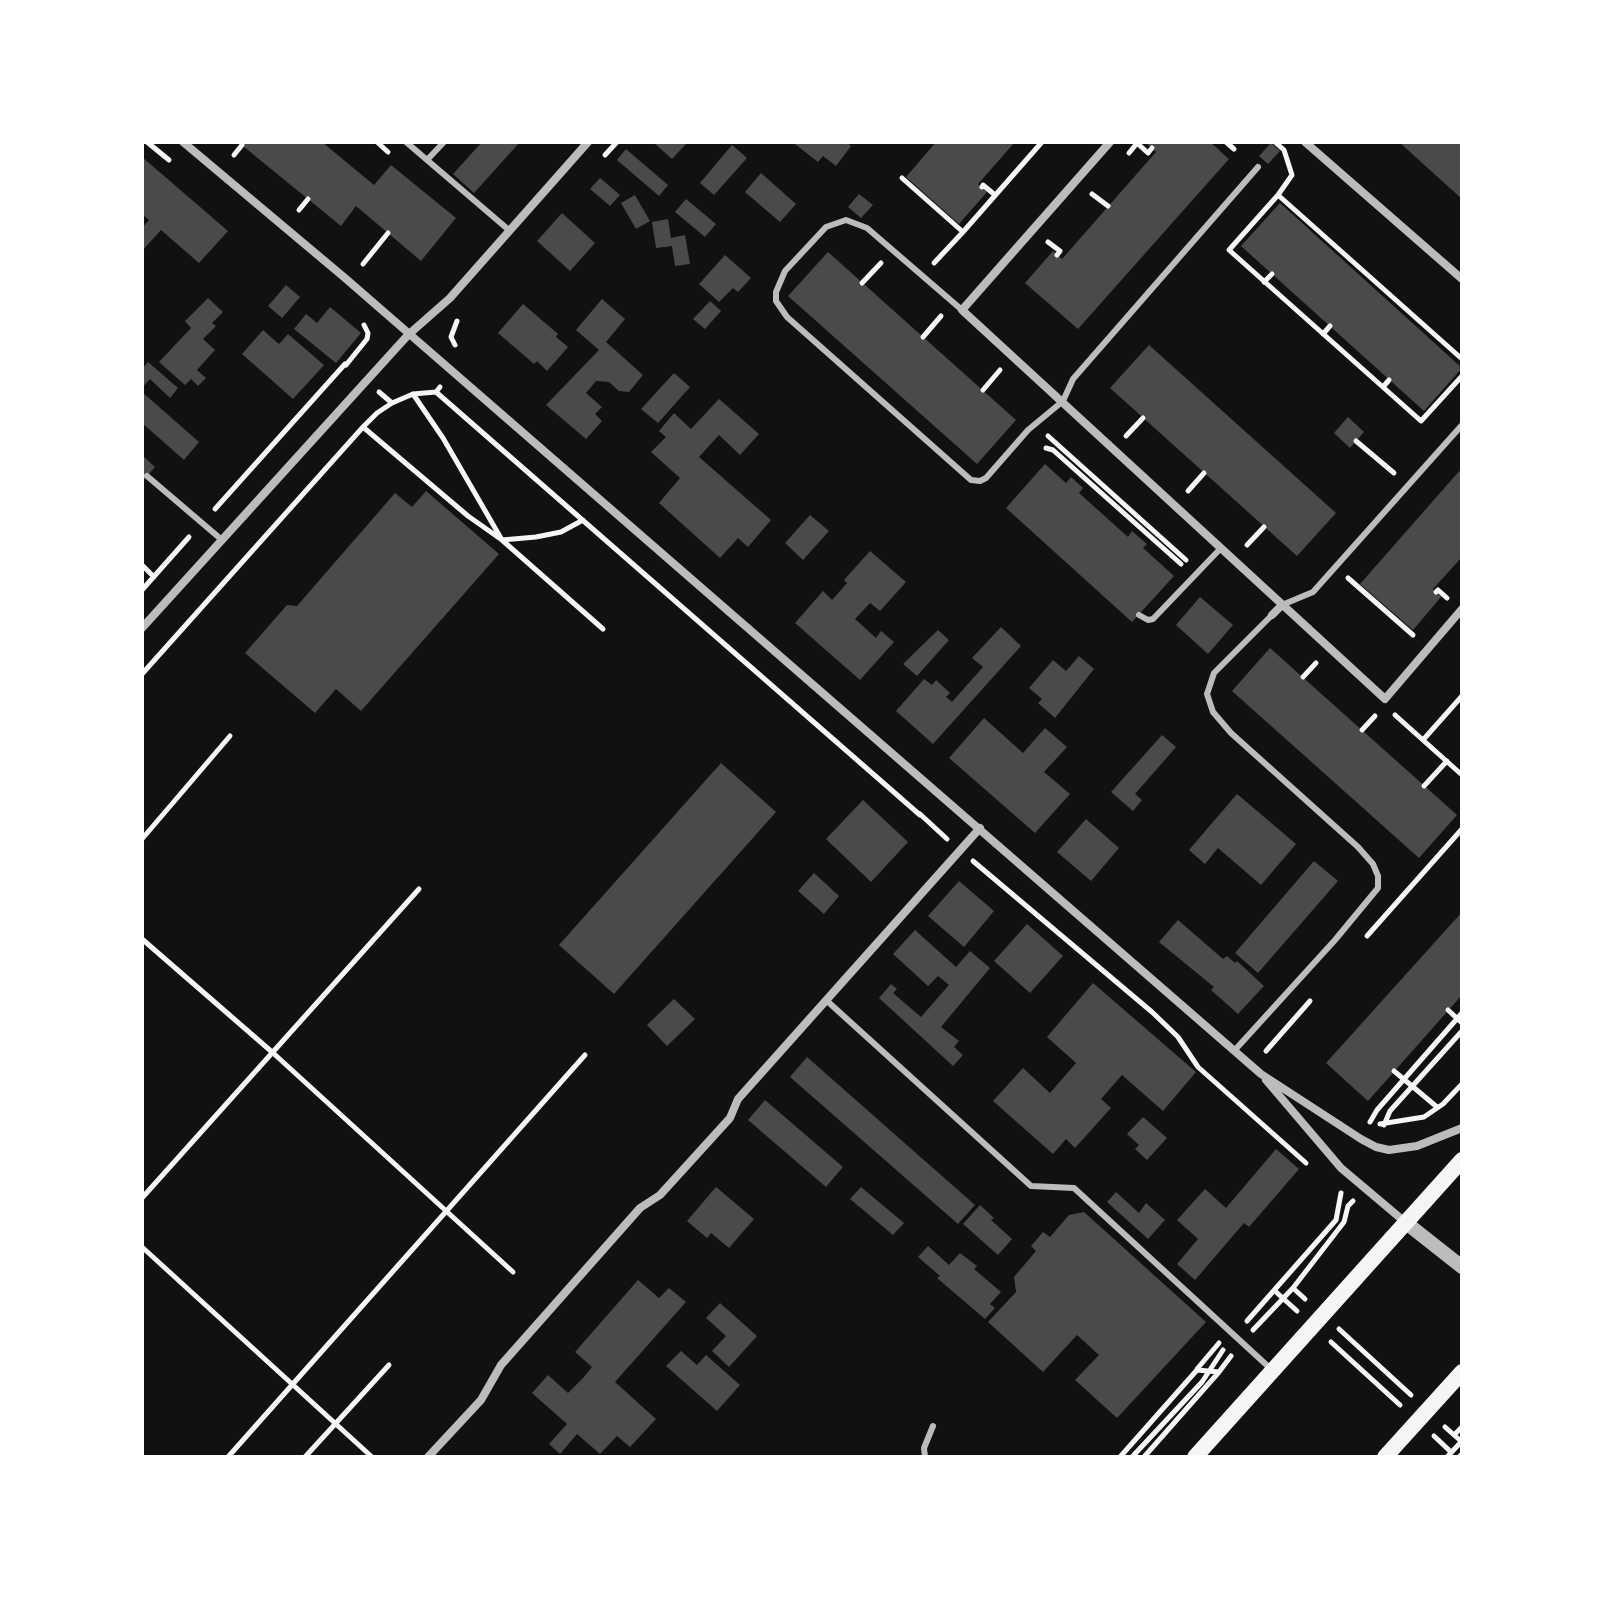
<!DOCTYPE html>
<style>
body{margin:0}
#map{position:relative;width:1604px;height:1599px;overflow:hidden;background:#111;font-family:"Nunito Sans",sans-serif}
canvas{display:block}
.frame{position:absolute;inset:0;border:144px solid #fff;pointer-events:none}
</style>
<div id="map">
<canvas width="1604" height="1599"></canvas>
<div class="frame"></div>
</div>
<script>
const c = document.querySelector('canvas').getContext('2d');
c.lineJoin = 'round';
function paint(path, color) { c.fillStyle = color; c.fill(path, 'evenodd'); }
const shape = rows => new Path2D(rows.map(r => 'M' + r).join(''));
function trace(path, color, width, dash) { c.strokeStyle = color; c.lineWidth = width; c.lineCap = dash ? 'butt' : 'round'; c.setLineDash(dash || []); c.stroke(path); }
paint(shape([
 [238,142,322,142,374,185,391,165,456,218,421,261,356,206,341,226],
 [482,142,520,142,474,193,453,174],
 [653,142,688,142,672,159],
 [796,142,846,142,851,146,836,166,823,156,818,162,795,144],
 [936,142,1015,142,978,184,987,192,959,224,906,177],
 [1149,142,1210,142,1229,159,1078,329,1025,283,1053,251,1062,259,1156,152,1147,144],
 [1399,142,1462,142,1462,199],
 [1271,143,1280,151,1268,164,1259,156],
 [732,145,747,158,714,195,700,183],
 [626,149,668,185,659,196,617,160],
 [142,157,228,231,199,263,161,230,142,251,142,228,149,220,142,214],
 [761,173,796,204,780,222,745,192],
 [600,178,620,195,610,206,590,189],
 [859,194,873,205,861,218,848,207],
 [635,195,650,221,636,229,621,203],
 [686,199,716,224,705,237,675,212],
 [1280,203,1462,368,1424,411,1241,246],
 [562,213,595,243,570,271,537,241],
 [668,219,671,238,685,235,690,264,675,266,672,246,656,248,652,222],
 [828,252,1016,420,977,464,788,296],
 [725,255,751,278,738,292,733,288,719,302,699,284],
 [286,285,300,297,282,318,268,306],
 [208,298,223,312,212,323,216,326,203,339,215,350,197,370,206,378,198,386,191,379,185,385,159,362,191,328,185,321],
 [602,299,625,319,606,342,643,375,629,392,619,391,609,382,596,381,586,393,602,407,595,414,602,421,586,439,546,405,599,350,576,330],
 [710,301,721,311,705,329,693,319],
 [523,304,558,334,556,337,568,347,547,371,537,361,534,364,498,333],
 [330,307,361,333,336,363,294,329,306,314,317,323],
 [263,330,279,344,288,334,324,365,293,399,242,354],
 [1149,345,1336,513,1297,556,1110,388],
 [148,362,178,388,170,398,150,379,142,388,142,369],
 [674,373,690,387,658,423,641,409],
 [142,392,199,442,184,460,142,423],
 [719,399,759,434,740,455,719,435,699,457,771,520,748,547,738,538,720,558,659,503,680,478,651,452,666,437,659,431,674,413,691,429],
 [1348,417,1364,432,1350,448,1334,433],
 [142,455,155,467,142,482],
 [1045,464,1066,483,1071,477,1083,488,1079,493,1128,537,1132,531,1147,544,1143,548,1174,576,1132,622,1006,508],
 [1462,468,1462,557,1433,589,1441,597,1413,630,1360,584],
 [426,491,499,554,361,711,336,689,315,713,245,653,287,605,297,606,395,493,412,507],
 [810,515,829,531,803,560,785,543],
 [870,551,906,582,880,611,870,603,855,619,876,638,881,631,894,642,860,680,795,623,823,591,832,600,847,583,844,580],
 [1200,597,1233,625,1208,654,1176,625],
 [1001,627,1021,646,933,744,896,711,924,679,932,685,936,680,950,693,946,697,952,702,983,667,972,658],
 [938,630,949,640,917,676,903,664],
 [1270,648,1457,815,1419,858,1232,691],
 [1079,656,1094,669,1055,718,1038,703,1042,699,1029,688,1053,660,1066,671],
 [984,718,1023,753,1045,728,1067,747,1044,772,1070,794,1035,833,949,758],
 [1162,735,1176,747,1135,794,1142,800,1133,811,1111,792],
 [721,763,776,812,614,994,559,945],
 [1237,794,1296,844,1261,885,1218,848,1205,864,1189,850],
 [863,800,908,842,871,882,826,839],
 [1086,819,1119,848,1091,881,1057,852],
 [1314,861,1338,881,1258,973,1235,953],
 [814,873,839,896,824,914,798,891],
 [959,881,994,911,964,947,928,916],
 [1462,912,1462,995,1368,1101,1326,1063],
 [1178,920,1223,959,1227,956,1235,963,1237,961,1264,986,1238,1014,1211,990,1214,987,1159,942],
 [1027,924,1063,956,1030,993,994,961],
 [915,930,956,967,970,951,990,968,941,1027,959,1041,954,1047,963,1055,953,1066,879,998,891,984,897,989,893,993,921,1017,949,985,938,976,928,986,893,954],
 [1093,983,1196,1072,1163,1111,1122,1075,1101,1099,1111,1108,1075,1148,1066,1139,1053,1154,993,1101,1023,1068,1050,1093,1076,1063,1047,1037],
 [674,999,695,1019,667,1046,647,1025],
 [807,1057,975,1205,958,1224,790,1077],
 [765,1100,843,1167,826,1187,748,1120],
 [1143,1117,1167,1138,1147,1160,1135,1149,1139,1145,1127,1134],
 [1276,1149,1299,1169,1249,1227,1244,1223,1195,1280,1177,1264,1198,1239,1177,1220,1205,1189,1226,1208],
 [716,1187,754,1219,729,1248,711,1233,707,1238,687,1221],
 [861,1187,904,1223,893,1235,850,1199],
 [1116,1192,1139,1213,1146,1203,1165,1220,1148,1239,1107,1202],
 [980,1205,994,1218,991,1220,1012,1239,998,1255,963,1224],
 [1084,1212,1206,1322,1117,1418,1075,1380,1099,1355,1077,1335,1043,1372,988,1322,1016,1292,1014,1277,1036,1251,1031,1246,1043,1232,1050,1237,1069,1215],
 [928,1246,949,1265,960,1253,977,1266,974,1269,1001,1292,990,1304,995,1308,985,1319,937,1278,940,1276,918,1257],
 [638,1280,659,1298,669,1288,686,1302,615,1382,656,1419,630,1447,617,1436,600,1454,577,1434,560,1454,549,1444,567,1424,532,1393,548,1375,568,1393,584,1377,592,1367,575,1352],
 [720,1303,757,1336,729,1367,712,1351,726,1336,706,1318],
 [681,1351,697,1365,706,1355,740,1385,717,1411,666,1366]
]), '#4a4a4a');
trace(shape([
 [147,142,169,160],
 [377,142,388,152],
 [1226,142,1234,149],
 [1275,142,1284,150,1292,175,1278,195,1462,359],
 [1137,143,1148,153,1152,148],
 [1129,153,1138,142],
 [234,155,242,145],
 [605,155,617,142],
 [902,178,963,232,934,263],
 [982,187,983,185,995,195],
 [1092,194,1108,206],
 [1278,195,1229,250,1421,421,1462,376],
 [299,210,308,199],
 [963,232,1042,142],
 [1048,242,1060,251,1057,255],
 [363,264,388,233],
 [1264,282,1272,274],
 [862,283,881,263],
 [1323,334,1330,326],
 [923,337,941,316],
 [455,345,451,337,457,321],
 [346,365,367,339,368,333,364,325],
 [440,387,436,392,920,815],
 [1383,387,1389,380],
 [983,390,1000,370],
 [379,392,392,403,413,394,436,392],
 [413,394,443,438,502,540,536,537,561,532,583,520],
 [392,403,377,413,363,427,468,516,502,540,603,629],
 [1048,436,1186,560],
 [1126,436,1143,418],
 [1356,441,1394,473],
 [1046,448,1053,450,1181,564],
 [1188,491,1204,473],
 [215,509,345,364],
 [1247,545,1264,527],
 [142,565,154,577],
 [1348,578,1413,635],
 [142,590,189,537],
 [1436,592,1438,590,1447,598],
 [142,674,363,427],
 [1303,677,1316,663],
 [1395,715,1462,775],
 [1362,730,1375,716],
 [1423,740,1462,696],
 [1424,786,1447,761],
 [920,814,947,839],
 [142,839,230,736],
 [973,861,1152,1012,1178,1037,1198,1067,1306,1163],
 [1367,936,1462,829],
 [142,939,272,1052,513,1272],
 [1448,1010,1462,1023],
 [1266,1051,1310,1001],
 [1394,1071,1437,1107],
 [1370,1122,1377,1110,1462,1013],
 [1380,1124,1424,1117,1443,1104,1462,1084],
 [1384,1125,1390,1111,1462,1031],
 [142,1198,419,889],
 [142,1247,372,1457],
 [1293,1288,1344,1222,1348,1206,1353,1201],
 [1275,1291,1297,1311],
 [1247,1321,1336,1220,1341,1193],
 [1339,1329,1411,1395],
 [1253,1330,1293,1288,1305,1299],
 [1331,1342,1400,1405],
 [1197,1369,1219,1343],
 [1219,1372,1231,1356],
 [1445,1427,1462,1442],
 [1454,1435,1462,1427],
 [1434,1436,1451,1452],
 [228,1457,585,1055],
 [305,1457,389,1365],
 [1120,1457,1197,1370,1219,1372,1144,1457],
 [1132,1457,1202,1382,1223,1350],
 [1447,1457,1462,1441],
 [1459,1457,1462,1454]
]), '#f5f5f5', 5);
trace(shape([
 [406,142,510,231],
 [427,160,444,142],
 [962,310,867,228,846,220,826,227,785,271,776,292,776,301,787,317,971,480,980,481,986,478,1028,430,1063,401,1073,379,1258,167],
 [147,476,222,540],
 [1282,605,1313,592,1462,425],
 [1139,615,1148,620,1153,619,1221,548],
 [826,1000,1031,1186,1074,1188,1272,1370],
 [1234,1051,1335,940,1378,888,1378,876,1373,864,1358,847,1231,733,1213,712,1207,694,1214,673,1272,615],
 [925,1457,924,1448,933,1426]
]), '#bcbcbc', 6);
trace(shape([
 [183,142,345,278,1261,1074,1361,1139,1376,1147,1389,1150,1417,1146,1462,1128],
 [1110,142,962,310,1385,699,1462,609],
 [1305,142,1462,279],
 [1272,615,1282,605],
 [142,628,408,335,450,298,588,142],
 [1266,1080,1341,1168,1405,1222],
 [428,1457,481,1400,501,1365,640,1208,660,1195,730,1118,738,1099,980,828]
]), '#bcbcbc', 8);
trace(shape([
 [1405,1222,1462,1267]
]), '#bcbcbc', 14);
trace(shape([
 [1195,1457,1462,1160],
 [1385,1457,1462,1372]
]), '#f5f5f5', 16);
</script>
